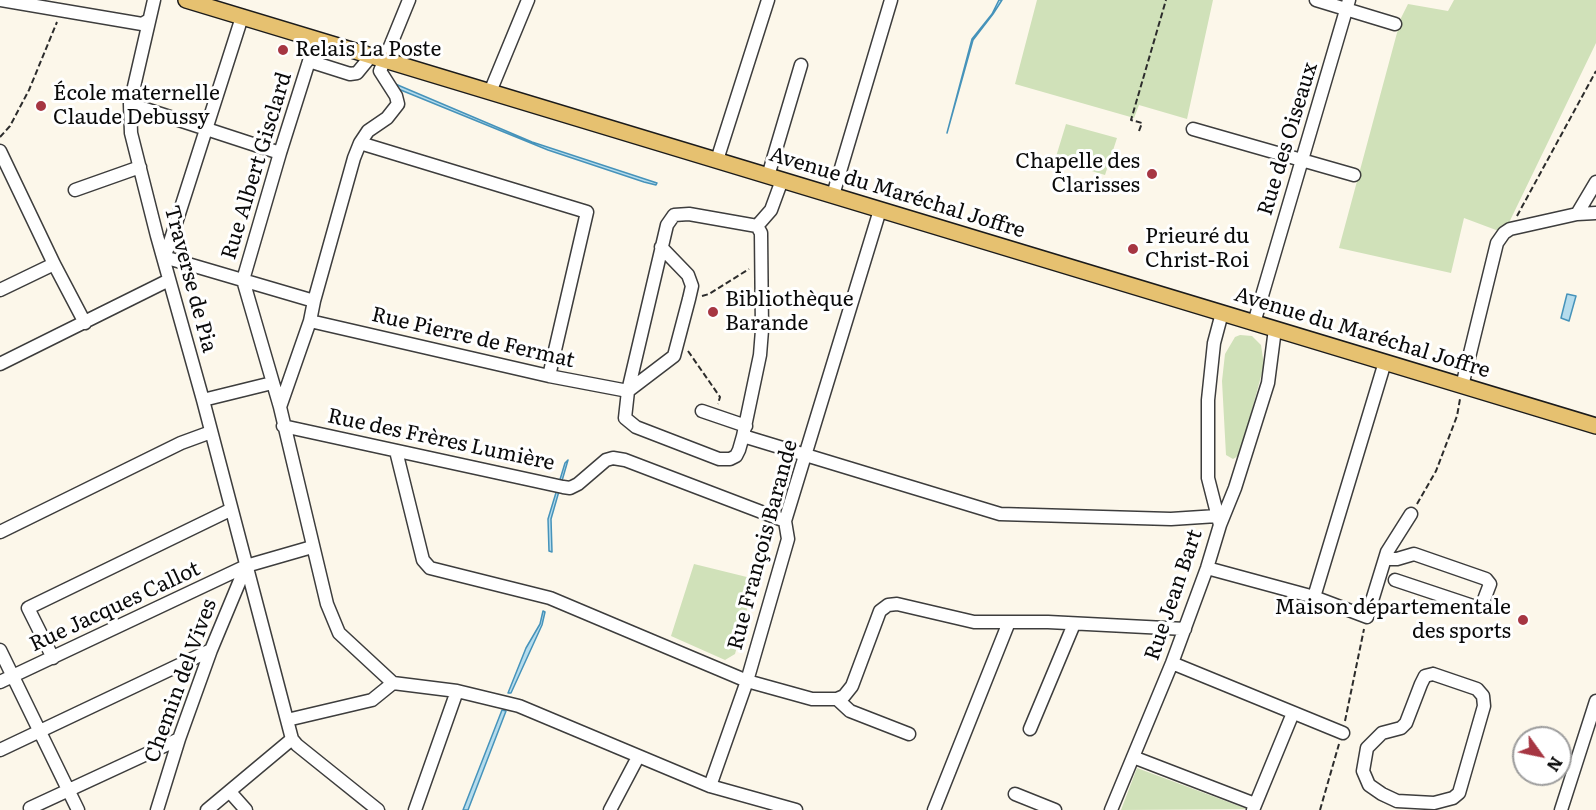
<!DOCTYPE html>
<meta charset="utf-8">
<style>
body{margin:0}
#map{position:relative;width:1596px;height:810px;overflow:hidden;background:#fcf7ea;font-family:Literata,serif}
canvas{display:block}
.north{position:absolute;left:1512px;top:726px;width:60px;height:60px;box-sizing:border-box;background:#fff;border:2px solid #9d9d9d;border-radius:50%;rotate:123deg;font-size:16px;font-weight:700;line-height:24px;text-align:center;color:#0a0a0a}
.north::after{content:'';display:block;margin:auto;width:21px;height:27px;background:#a63642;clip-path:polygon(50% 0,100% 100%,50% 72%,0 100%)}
</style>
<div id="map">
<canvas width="1596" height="810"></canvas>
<div class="north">N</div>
</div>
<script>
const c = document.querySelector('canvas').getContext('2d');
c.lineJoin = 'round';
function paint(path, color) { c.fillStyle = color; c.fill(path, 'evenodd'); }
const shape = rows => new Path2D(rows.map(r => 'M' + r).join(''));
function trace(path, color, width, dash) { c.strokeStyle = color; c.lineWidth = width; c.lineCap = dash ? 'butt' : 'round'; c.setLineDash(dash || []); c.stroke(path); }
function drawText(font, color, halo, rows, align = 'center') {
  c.font = font + ' Literata,serif'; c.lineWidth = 6; c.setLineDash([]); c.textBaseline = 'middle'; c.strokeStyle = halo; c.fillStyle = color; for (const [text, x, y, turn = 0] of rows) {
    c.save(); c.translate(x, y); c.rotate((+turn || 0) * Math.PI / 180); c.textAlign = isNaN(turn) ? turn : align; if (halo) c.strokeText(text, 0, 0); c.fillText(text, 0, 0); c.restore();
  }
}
paint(shape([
 [1037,0,1213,0,1187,119,1139,105,1134,118,1015,84],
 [1454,0,1596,0,1596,43,1504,233,1464,218,1451,273,1339,248,1401,18,1408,4,1448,11],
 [1066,124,1117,138,1105,175,1055,160],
 [1240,335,1252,336,1261,345,1264,365,1240,455,1233,459,1226,455,1222,381,1225,354,1235,337],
 [694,564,755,579,735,654,725,660,671,636],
 [1137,768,1247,809,1121,810]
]), '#d0e1b9');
const water = shape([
 [999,0,1002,0,993,14,973,40,947,133,972,39,992,14,999,0],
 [393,83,532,142,657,183,656,185,644,182,548,150,386,84,393,83],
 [1567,294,1576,296,1569,321,1561,318,1567,294],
 [568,460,551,519,552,552,549,551,548,519,565,463,568,460],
 [543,611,545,612,542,625,511,693,508,693,526,648,540,624,543,611],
 [502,710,506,711,468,810,463,810,502,710]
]);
paint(water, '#b5dced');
trace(water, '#4693ba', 1.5);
const minor = shape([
 [1,0,142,24,149,20],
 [154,0,130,104,131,133,157,236,203,400,287,720,292,739,297,745,378,810],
 [1316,0,1395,24],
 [242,17,169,245,164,257,314,301],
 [316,39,280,153,243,280,280,407,327,604,339,633,393,683,457,691,519,706,710,786,796,810],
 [309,61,350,74,357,73,371,56],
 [490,92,528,0],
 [130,104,280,153],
 [1193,129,1354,175],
 [360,143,368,131,387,118,398,104,396,96,380,71,409,0],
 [0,151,54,264,85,323],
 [717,160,768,0],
 [768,176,801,65],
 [75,190,140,167],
 [833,195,891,0],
 [689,214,757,226,761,233,762,330,760,355,743,436,739,450,736,456,730,459,719,459,636,427,625,418,628,391,667,225,674,215,689,214],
 [1577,214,1596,182],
 [757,226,771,210,782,180],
 [0,290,54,264],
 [310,321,549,376,628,391,674,356,689,299,692,286,688,275,661,247],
 [1254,323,1349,0],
 [0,364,169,280],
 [1462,386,1497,243,1504,233,1510,229,1577,214,1596,213],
 [203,400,272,383],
 [280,407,310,321,314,301,354,158,360,143,587,212,549,376],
 [702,411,746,426],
 [283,426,563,487,570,488,578,484,606,460,613,458,625,460,785,521],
 [743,436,1000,514,1171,519,1217,516],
 [396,451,423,560,430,568,550,598,747,681,812,699,837,699,844,696,852,686,880,611,888,605,897,604,974,622,1048,622,1185,629],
 [1220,525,1235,488,1268,383,1275,329],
 [0,532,181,443,211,432],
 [1385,559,1397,559,1414,554,1486,579,1490,584,1482,605,1476,607,1395,580],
 [1207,568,1314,597,1367,617,1387,552,1411,514],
 [1314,597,1385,362],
 [0,650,78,810],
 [53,658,28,608,230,510],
 [1172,663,1343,733],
 [1433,674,1477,689,1483,696,1484,706,1459,793,1453,798,1434,803,1397,801,1382,794,1369,785,1363,771,1367,748,1382,733,1401,728,1406,723,1421,684,1425,676,1433,674],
 [0,682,246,566,312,547],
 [837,699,850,711,909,734],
 [287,720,372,700,393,683],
 [1030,729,1074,624],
 [0,750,211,650],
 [1133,757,1255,804],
 [710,786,747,681,788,539,785,521,880,210],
 [230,792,246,810],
 [1015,794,1055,810],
 [30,808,179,739],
 [157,810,179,739,211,650,246,566],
 [207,810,292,739],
 [415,810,457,691],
 [610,810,638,757],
 [934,810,1009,622],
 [1111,810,1172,663,1207,568,1220,525,1208,478,1208,400,1214,343,1222,313],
 [1253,810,1293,713],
 [1561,810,1596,701]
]);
const major = shape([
 [186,0,1596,426]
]);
trace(minor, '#3d3d3d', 15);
trace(major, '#1b1b1b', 18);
trace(shape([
 [1139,131,1142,123,1131,120,1166,0],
 [0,137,10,126,29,90,57,22],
 [1517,216,1596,71],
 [702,296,709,294,749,269],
 [688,351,720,397,718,404],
 [1417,504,1436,471,1457,416,1460,399],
 [1345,721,1364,629],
 [1320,810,1339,744]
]), '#2c2c2c', 2, [6, 3]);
trace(minor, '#fff', 12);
trace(major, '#e6c170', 15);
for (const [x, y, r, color] of [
 [283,50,6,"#a63642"],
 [41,106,6,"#a63642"],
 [1152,174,6,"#a63642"],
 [1133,249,6,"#a63642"],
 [713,312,6,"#a63642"],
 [1523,620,6,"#a63642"]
]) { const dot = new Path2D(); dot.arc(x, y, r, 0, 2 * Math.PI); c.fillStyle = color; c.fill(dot); trace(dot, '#fff', 2); }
drawText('21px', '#0a0a0a', '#fff', [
 ["Relais La Poste",295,50],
 ["École maternelle",53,94],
 ["Claude Debussy",53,118],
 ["Chapelle des",1140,162,"right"],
 ["Clarisses",1140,186,"right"],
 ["Prieuré du",1145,237],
 ["Christ-Roi",1145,261],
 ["Bibliothèque",725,300],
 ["Barande",725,324],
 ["Maison départementale",1511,608,"right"],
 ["des sports",1511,632,"right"]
], 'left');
drawText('21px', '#0a0a0a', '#fff', [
 ["Rue des Oiseaux",1288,139,-73],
 ["Rue Albert Gisclard",257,166,-73],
 ["Avenue du Maréchal Joffre",897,193,17],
 ["Traverse de Pia",190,279,75],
 ["Avenue du Maréchal Joffre",1362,333,17],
 ["Rue Pierre de Fermat",473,338,13],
 ["Rue des Frères Lumière",441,440,12],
 ["Rue François Barande",763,545,-75],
 ["Rue Jean Bart",1174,595,-71],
 ["Rue Jacques Callot",115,607,-25],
 ["Chemin del Vives",181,681,-70]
]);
</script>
